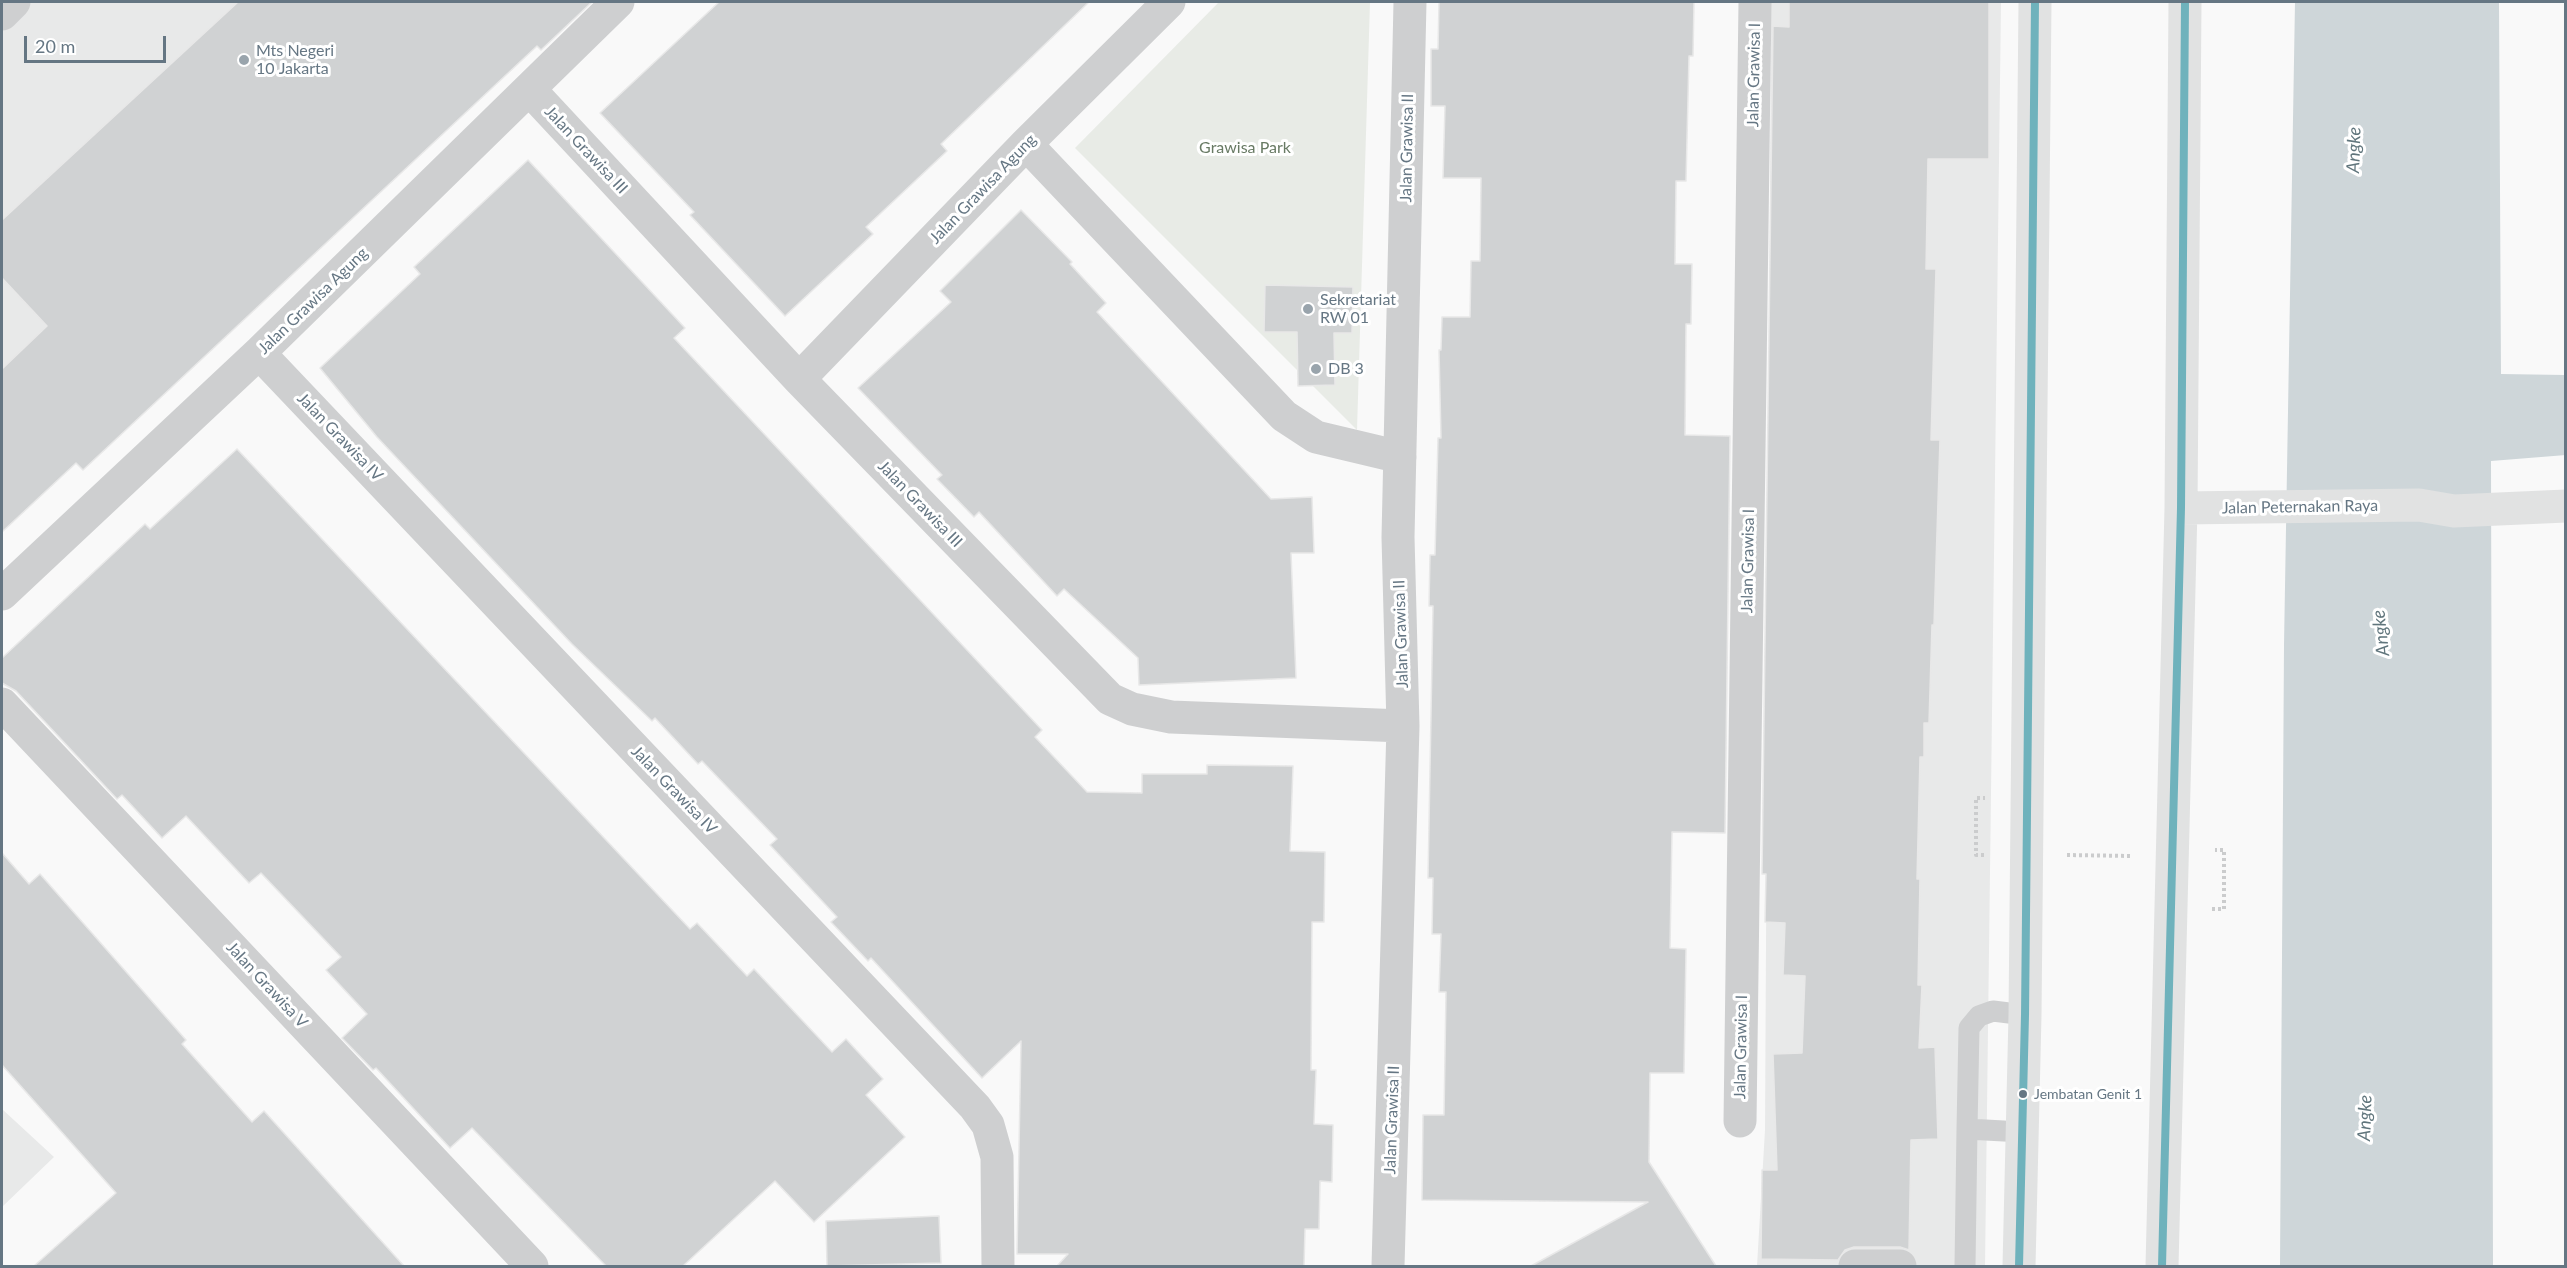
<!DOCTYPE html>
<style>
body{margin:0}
#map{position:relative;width:2567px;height:1268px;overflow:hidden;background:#f9f9f9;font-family:Lato,sans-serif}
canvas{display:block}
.frame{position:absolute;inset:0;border:3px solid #657683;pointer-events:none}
.scale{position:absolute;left:24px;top:36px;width:142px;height:27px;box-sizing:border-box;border:3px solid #657683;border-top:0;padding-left:8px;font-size:18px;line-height:21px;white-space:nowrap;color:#657683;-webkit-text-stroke:4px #fff;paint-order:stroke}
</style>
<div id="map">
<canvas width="2567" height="1268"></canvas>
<div class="frame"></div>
<div class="scale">20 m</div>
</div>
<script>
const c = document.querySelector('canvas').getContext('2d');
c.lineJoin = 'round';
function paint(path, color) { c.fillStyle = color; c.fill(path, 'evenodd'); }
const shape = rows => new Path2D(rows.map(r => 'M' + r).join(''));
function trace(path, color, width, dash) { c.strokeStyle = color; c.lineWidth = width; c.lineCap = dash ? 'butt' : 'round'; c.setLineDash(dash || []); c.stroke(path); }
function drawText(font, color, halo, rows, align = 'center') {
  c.font = font + ' Lato,sans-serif'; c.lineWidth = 6; c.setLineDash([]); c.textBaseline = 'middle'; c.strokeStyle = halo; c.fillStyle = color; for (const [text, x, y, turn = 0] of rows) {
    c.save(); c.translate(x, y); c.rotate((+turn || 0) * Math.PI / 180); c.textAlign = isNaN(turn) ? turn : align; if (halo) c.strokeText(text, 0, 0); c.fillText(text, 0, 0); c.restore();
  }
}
paint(shape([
 [2,2,521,2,2,526],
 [1771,2,2001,2,1985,1266,1757,1266,1765,1130],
 [2,1109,54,1157,2,1207]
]), '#e8e9e9');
paint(shape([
 [1219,2,1370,2,1357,430,1075,148]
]), '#e8ebe6');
paint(shape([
 [2295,2,2499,2,2501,374,2565,375,2566,455,2491,461,2493,1266,2280,1266,2284,645]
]), '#ced6d9');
const building = shape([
 [238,2,592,2,541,50,537,46,83,470,76,463,2,532,2,369,47,326,2,278,2,220,238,2],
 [719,2,1089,2,941,144,947,151,866,227,873,234,785,316,690,215,694,212,600,113,719,2],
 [1439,2,1694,2,1693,56,1689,56,1686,181,1676,181,1675,264,1692,264,1691,324,1686,324,1685,435,1730,436,1725,833,1672,832,1670,948,1686,949,1684,1073,1650,1073,1649,1162,1716,1266,1531,1266,1648,1202,1422,1200,1423,1115,1444,1115,1446,992,1439,992,1441,934,1432,934,1433,878,1428,878,1433,606,1429,606,1430,555,1435,555,1438,438,1441,438,1439,350,1441,350,1442,317,1470,317,1471,261,1480,261,1481,178,1443,178,1445,106,1431,106,1431,49,1438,49,1439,2],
 [1789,2,1989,2,1989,159,1928,159,1926,269,1936,269,1931,440,1940,440,1934,625,1932,625,1929,723,1924,723,1924,757,1920,757,1917,879,1920,879,1918,985,1922,985,1919,1048,1935,1047,1938,1139,1911,1140,1909,1250,1900,1247,1854,1247,1845,1250,1838,1260,1761,1259,1762,1170,1777,1170,1773,1054,1802,1053,1805,976,1783,975,1785,923,1765,922,1766,874,1762,874,1773,26,1789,27,1789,2],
 [528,160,685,328,674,338,1042,730,1035,737,1087,792,1142,793,1142,774,1207,774,1207,765,1293,766,1290,851,1325,852,1324,922,1312,922,1311,1070,1316,1070,1314,1124,1333,1125,1332,1182,1320,1181,1319,1229,1305,1229,1304,1266,1057,1266,1068,1254,1017,1254,1021,1041,982,1078,871,958,868,961,831,922,837,917,770,845,777,839,702,761,698,764,655,718,652,721,572,644,377,437,320,368,420,274,414,267,528,160],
 [1021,210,1072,262,1070,264,1106,303,1097,312,1271,499,1312,497,1314,553,1291,553,1296,678,1139,685,1138,658,1064,589,1057,596,979,512,974,517,937,479,942,475,858,388,951,302,940,291,1021,210],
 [1265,285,1353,287,1352,333,1334,333,1335,385,1298,386,1297,332,1264,332,1265,285],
 [237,449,690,929,697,923,747,976,754,969,832,1052,846,1039,883,1079,866,1095,905,1137,814,1222,775,1181,683,1266,606,1266,472,1128,450,1148,376,1068,373,1070,342,1038,367,1014,326,970,341,957,261,873,249,883,186,816,162,838,122,795,117,799,16,691,2,683,2,658,145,524,150,529,237,449],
 [2,853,29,884,40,874,186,1040,182,1044,252,1122,264,1111,404,1266,34,1266,116,1193,2,1065,2,853],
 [939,1216,941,1263,827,1266,826,1221,939,1216]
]);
paint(building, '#d0d2d3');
trace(building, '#e8e8e8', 1.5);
trace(shape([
 [1984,855,1976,855,1976,798,1985,798],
 [2067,855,2131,856],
 [2212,909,2224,909,2224,850,2215,850]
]), '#cbcccd', 4, [3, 3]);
trace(shape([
 [1967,1129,1969,1028,1979,1016,1993,1011,2025,1015],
 [1965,1266,1967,1129,2022,1132]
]), '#cecfd0', 21);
trace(shape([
 [2,14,14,2],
 [530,90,799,379,1110,699,1132,709,1171,717,1403,726],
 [1026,144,1284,416,1316,437,1400,457],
 [259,353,975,1107,988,1125,997,1157,998,1266],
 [799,379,1026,144,1169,2],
 [2,594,259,353,618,2],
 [2,704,532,1266],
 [1740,1121,1755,2],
 [1388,1266,1403,726,1398,537,1410,2],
 [1855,1266,1900,1266]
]), '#cecfd0', 33);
trace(shape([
 [2181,508,2419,505,2454,511,2566,506],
 [2019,1266,2025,1015,2035,2],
 [2162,1266,2181,508,2185,2]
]), '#e1e2e2', 33);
trace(shape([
 [2019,1266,2025,1015,2035,2],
 [2162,1266,2181,508,2185,2]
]), '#6fb2bc', 8);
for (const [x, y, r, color] of [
 [244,60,6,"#99a4ac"],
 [1308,309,6,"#99a4ac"],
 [1316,369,6,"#99a4ac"],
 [2023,1094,5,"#657683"]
]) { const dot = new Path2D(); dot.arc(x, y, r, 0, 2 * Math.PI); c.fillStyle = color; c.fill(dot); trace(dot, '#fff', 2); }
drawText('14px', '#657683', '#fff', [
 ["Jembatan Genit 1",2034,1094]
], 'left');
drawText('16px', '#657683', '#fff', [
 ["Mts Negeri",256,51],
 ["10 Jakarta",256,69],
 ["Sekretariat",1320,300],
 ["RW 01",1320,318],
 ["DB 3",1328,369]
], 'left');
drawText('16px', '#657683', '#fff', [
 ["Jalan Grawisa I",1754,75,-89],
 ["Jalan Grawisa II",1407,148,-89],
 ["Jalan Grawisa III",586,150,47],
 ["Jalan Grawisa Agung",983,189,-46],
 ["Jalan Grawisa Agung",313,301,-44],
 ["Jalan Grawisa IV",340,437,46],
 ["Jalan Grawisa III",920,504,46],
 ["Jalan Peternakan Raya",2300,507,-1],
 ["Jalan Grawisa I",1748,561,-89],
 ["Jalan Grawisa II",1401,634,-92],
 ["Jalan Grawisa IV",674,790,46],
 ["Jalan Grawisa V",267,985,47],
 ["Jalan Grawisa I",1741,1047,-89],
 ["Jalan Grawisa II",1392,1120,-88]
]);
drawText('16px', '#687a64', '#fff', [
 ["Grawisa Park",1245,148]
]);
drawText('italic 18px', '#60757c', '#fff', [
 ["Angke",2354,150,-88],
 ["Angke",2381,633,-96],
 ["Angke",2365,1118,-88]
]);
</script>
